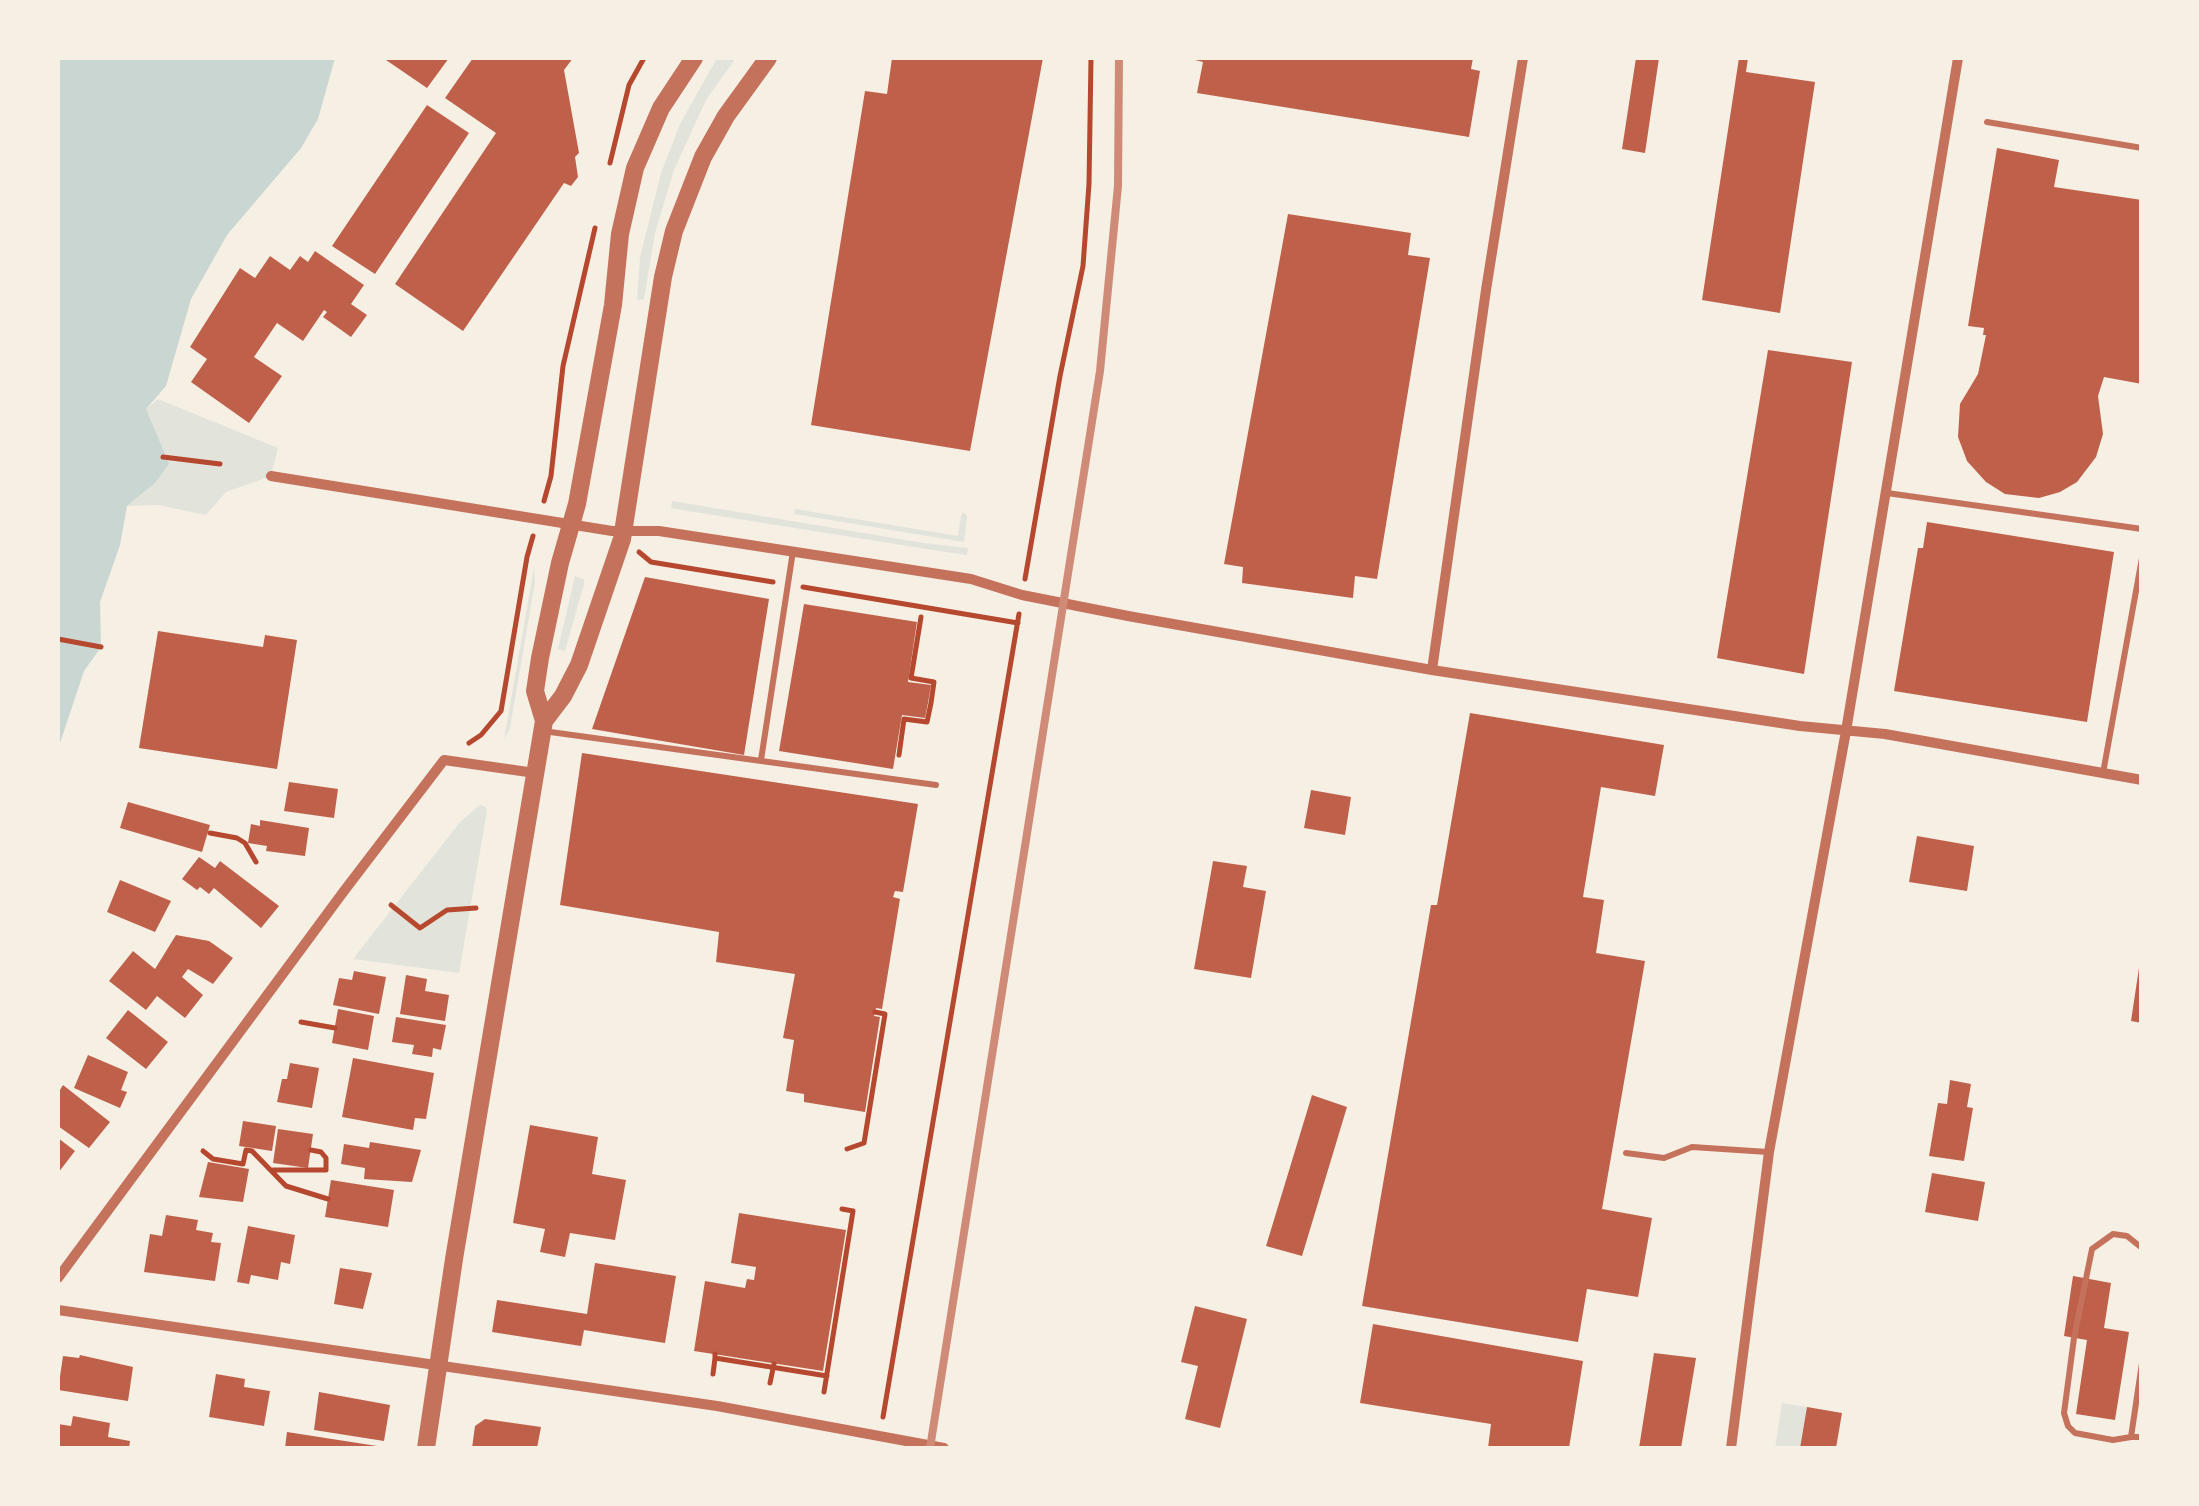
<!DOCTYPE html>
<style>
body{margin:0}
#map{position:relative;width:2199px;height:1506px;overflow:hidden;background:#f6efe4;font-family:"Sofia Sans Condensed",sans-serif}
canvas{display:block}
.frame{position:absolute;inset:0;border:60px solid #f6efe4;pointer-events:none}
</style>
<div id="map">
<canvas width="2199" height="1506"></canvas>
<div class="frame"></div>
</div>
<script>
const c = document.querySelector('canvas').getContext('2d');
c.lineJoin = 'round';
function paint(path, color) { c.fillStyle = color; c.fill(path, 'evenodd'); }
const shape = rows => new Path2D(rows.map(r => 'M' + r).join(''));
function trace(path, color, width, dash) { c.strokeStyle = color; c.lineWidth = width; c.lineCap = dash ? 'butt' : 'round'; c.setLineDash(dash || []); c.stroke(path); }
paint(shape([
 [717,58,736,58,706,100,674,170,655,233,644,299,637,300,640,257,661,173,680,124],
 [158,399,278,448,271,476,226,492,206,515,158,505,127,506,155,483,146,409],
 [672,501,924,543,968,548,967,555,939,551,676,509,671,508],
 [795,509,958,536,961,516,963,512,967,516,964,542,794,514],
 [534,567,535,582,510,728,504,740],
 [575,576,584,579,584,584,565,651,558,649],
 [480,805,486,807,487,811,459,973,353,959,460,822],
 [1782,1403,1807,1407,1800,1448,1775,1448]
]), '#e2e4dc');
paint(shape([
 [58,58,335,58,318,119,301,148,227,235,191,299,166,386,146,409,169,464,155,483,127,506,120,545,100,602,101,647,84,671,58,749]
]), '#c9d6d2');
paint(shape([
 [388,58,449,58,427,88,386,60],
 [473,58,573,58,564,70,579,153,575,157,578,177,571,186,564,183,463,331,395,284,496,133,445,98],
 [892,58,1043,58,970,451,811,425,865,91,887,94],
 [1187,58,1473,58,1471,69,1480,71,1469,137,1197,93,1203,62],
 [1636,58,1659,58,1645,153,1622,149],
 [1739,58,1748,58,1746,72,1815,82,1780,313,1702,300],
 [427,105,469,133,375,274,332,246],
 [1997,148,2059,160,2054,187,2142,200,2142,384,2104,377,2098,396,2103,434,2096,457,2077,482,2060,492,2039,498,2005,494,1986,482,1967,461,1958,437,1960,404,1978,374,1986,335,1983,335,1984,328,1968,326],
 [1288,214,1411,233,1408,255,1430,258,1377,579,1355,576,1353,598,1242,583,1243,567,1224,564],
 [315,251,364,285,351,304,367,315,351,337,323,317,327,312,324,310,303,341,277,323,254,357,282,376,249,423,191,382,207,359,190,347,240,268,255,278,270,256,290,270,300,256,308,262],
 [1768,350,1852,362,1804,674,1717,658],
 [1927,522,2114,552,2087,722,1894,691,1918,548,1923,548],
 [645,577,769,599,744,755,592,729],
 [804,604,917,622,908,682,931,685,928,703,925,718,902,715,893,769,779,751],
 [158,631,263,647,265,635,297,640,277,769,139,748],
 [1470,713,1664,745,1655,796,1601,787,1583,897,1604,900,1596,953,1645,961,1602,1209,1652,1218,1638,1297,1587,1289,1578,1342,1362,1306,1431,905,1437,905],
 [582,753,918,804,903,892,895,891,893,897,900,899,882,1009,876,1008,874,1016,880,1017,865,1112,804,1102,804,1094,786,1091,794,1040,783,1038,795,974,716,962,719,932,560,905],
 [289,782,338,789,334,818,284,811],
 [1311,790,1351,797,1345,835,1304,828],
 [128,802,210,825,202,852,120,828],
 [260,820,309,828,305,856,266,851,267,846,248,843,251,824,260,826],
 [1917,836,1974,846,1967,891,1909,882],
 [199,857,215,868,220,861,279,906,261,928,214,888,209,894,200,887,197,890,182,879],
 [1213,861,1247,866,1243,887,1266,891,1251,978,1194,969],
 [120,880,171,901,155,932,107,912],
 [176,935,209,941,233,958,213,984,188,969,182,977,203,995,185,1018,157,996,146,1010,109,981,133,951,155,969],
 [2139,968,2142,968,2142,1023,2131,1021],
 [354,971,386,977,379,1014,333,1005,339,978,352,980],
 [406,975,427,979,425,991,449,995,445,1021,400,1014],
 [338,1009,374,1016,368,1050,332,1043],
 [128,1010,168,1042,146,1069,106,1038],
 [396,1017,446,1025,441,1050,433,1048,432,1057,412,1054,414,1045,392,1042],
 [88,1055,128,1072,121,1090,127,1092,120,1108,74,1088],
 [353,1058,434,1073,426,1119,415,1118,413,1130,342,1117],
 [290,1063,319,1068,312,1108,277,1102,282,1079,287,1079],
 [1950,1080,1971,1084,1967,1107,1973,1108,1964,1161,1929,1156,1938,1103,1947,1104],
 [63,1085,110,1122,89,1148,58,1126,58,1093],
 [1312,1095,1347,1107,1302,1256,1266,1246],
 [243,1121,276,1126,272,1151,239,1146],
 [530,1125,598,1137,592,1174,626,1180,615,1240,570,1233,565,1257,540,1252,545,1229,513,1223],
 [278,1129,313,1134,308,1168,273,1163],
 [58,1138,75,1151,58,1173],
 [370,1142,421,1150,412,1182,364,1179,365,1168,341,1164,344,1144,369,1148],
 [208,1162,249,1169,243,1202,199,1197],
 [1932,1173,1985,1182,1978,1221,1925,1212],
 [331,1180,394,1190,388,1227,325,1217],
 [739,1213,846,1230,823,1371,694,1351,705,1281,745,1288,747,1279,754,1280,756,1267,731,1263],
 [166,1215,198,1220,196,1230,213,1233,211,1242,221,1243,215,1281,144,1272,150,1234,162,1236],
 [248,1226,295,1235,290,1264,281,1262,278,1280,251,1275,249,1284,237,1282],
 [595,1263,676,1276,665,1343,584,1330,581,1346,492,1332,497,1300,587,1314],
 [340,1268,372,1273,363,1309,334,1304],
 [2073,1276,2111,1283,2104,1328,2129,1332,2115,1420,2076,1414,2087,1340,2064,1336],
 [1195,1306,1247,1319,1220,1428,1185,1419,1198,1366,1181,1362],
 [1373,1324,1583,1361,1569,1448,1488,1448,1491,1424,1360,1403],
 [1654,1353,1696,1358,1681,1448,1639,1448],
 [80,1355,133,1367,128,1401,58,1390,63,1356,79,1358],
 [216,1374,245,1379,244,1387,270,1391,264,1426,209,1417],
 [319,1392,390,1405,384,1441,314,1430],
 [1807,1407,1842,1413,1836,1448,1800,1448],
 [73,1416,110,1423,108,1437,130,1441,129,1448,58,1448,58,1424,71,1426],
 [485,1419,541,1427,537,1448,472,1448,475,1426],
 [287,1432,377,1446,377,1448,285,1448]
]), '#bf614a');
trace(shape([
 [610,163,629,85,644,58],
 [163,457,220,464],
 [544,501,551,476,563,366,595,228],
 [639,552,651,562,773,582],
 [1025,579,1060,376,1083,266,1089,184,1091,58],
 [803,587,1018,623],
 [58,639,101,647],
 [469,743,481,735,501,711,527,557,533,536],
 [899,755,904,719,927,722,931,703,934,682,911,678,921,617],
 [210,833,237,838,245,843,256,862],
 [391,905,420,928,447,910,476,908],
 [301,1022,335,1028],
 [847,1149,864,1143,885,1014,875,1012],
 [203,1151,213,1159,243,1164,246,1150,252,1151,286,1186,328,1199],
 [273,1170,326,1170,326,1158,321,1152,311,1150],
 [715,1354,715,1358,827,1376],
 [713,1374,715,1358],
 [770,1383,774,1364],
 [824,1392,853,1211,842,1209],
 [883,1417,1019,614]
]), '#b5482f', 5);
trace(shape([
 [1987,122,2142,148],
 [1887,493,2142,529],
 [543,731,936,785],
 [761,760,793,551],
 [2103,773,2142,558],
 [1626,1153,1664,1158,1692,1147,1768,1152],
 [2142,1363,2131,1437,2142,1437],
 [2131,1437,2113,1440,2075,1433,2068,1426,2064,1413,2074,1338,2092,1249,2113,1234,2127,1236,2142,1248]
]), '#c5725c', 6);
trace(shape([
 [271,476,612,531,659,531,971,579,1022,595,1128,616,1432,670,1800,726,1885,734,2142,780],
 [1432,670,1486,290,1523,58],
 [58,1278,344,891,444,760,535,773],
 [58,1310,717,1406,944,1448],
 [1731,1448,1769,1152,1846,731,1958,58]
]), '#c5725c', 10);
trace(shape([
 [544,721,563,696,579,665,622,539,663,277,674,231,703,157,726,116,768,58],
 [426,1448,454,1259,544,721,535,691,540,658,560,563,577,504,613,305,620,234,635,168,661,108,694,58]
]), '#c5725c', 18);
trace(shape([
 [930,1448,1100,371,1118,186,1119,58]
]), '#cf8b77', 8);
</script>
